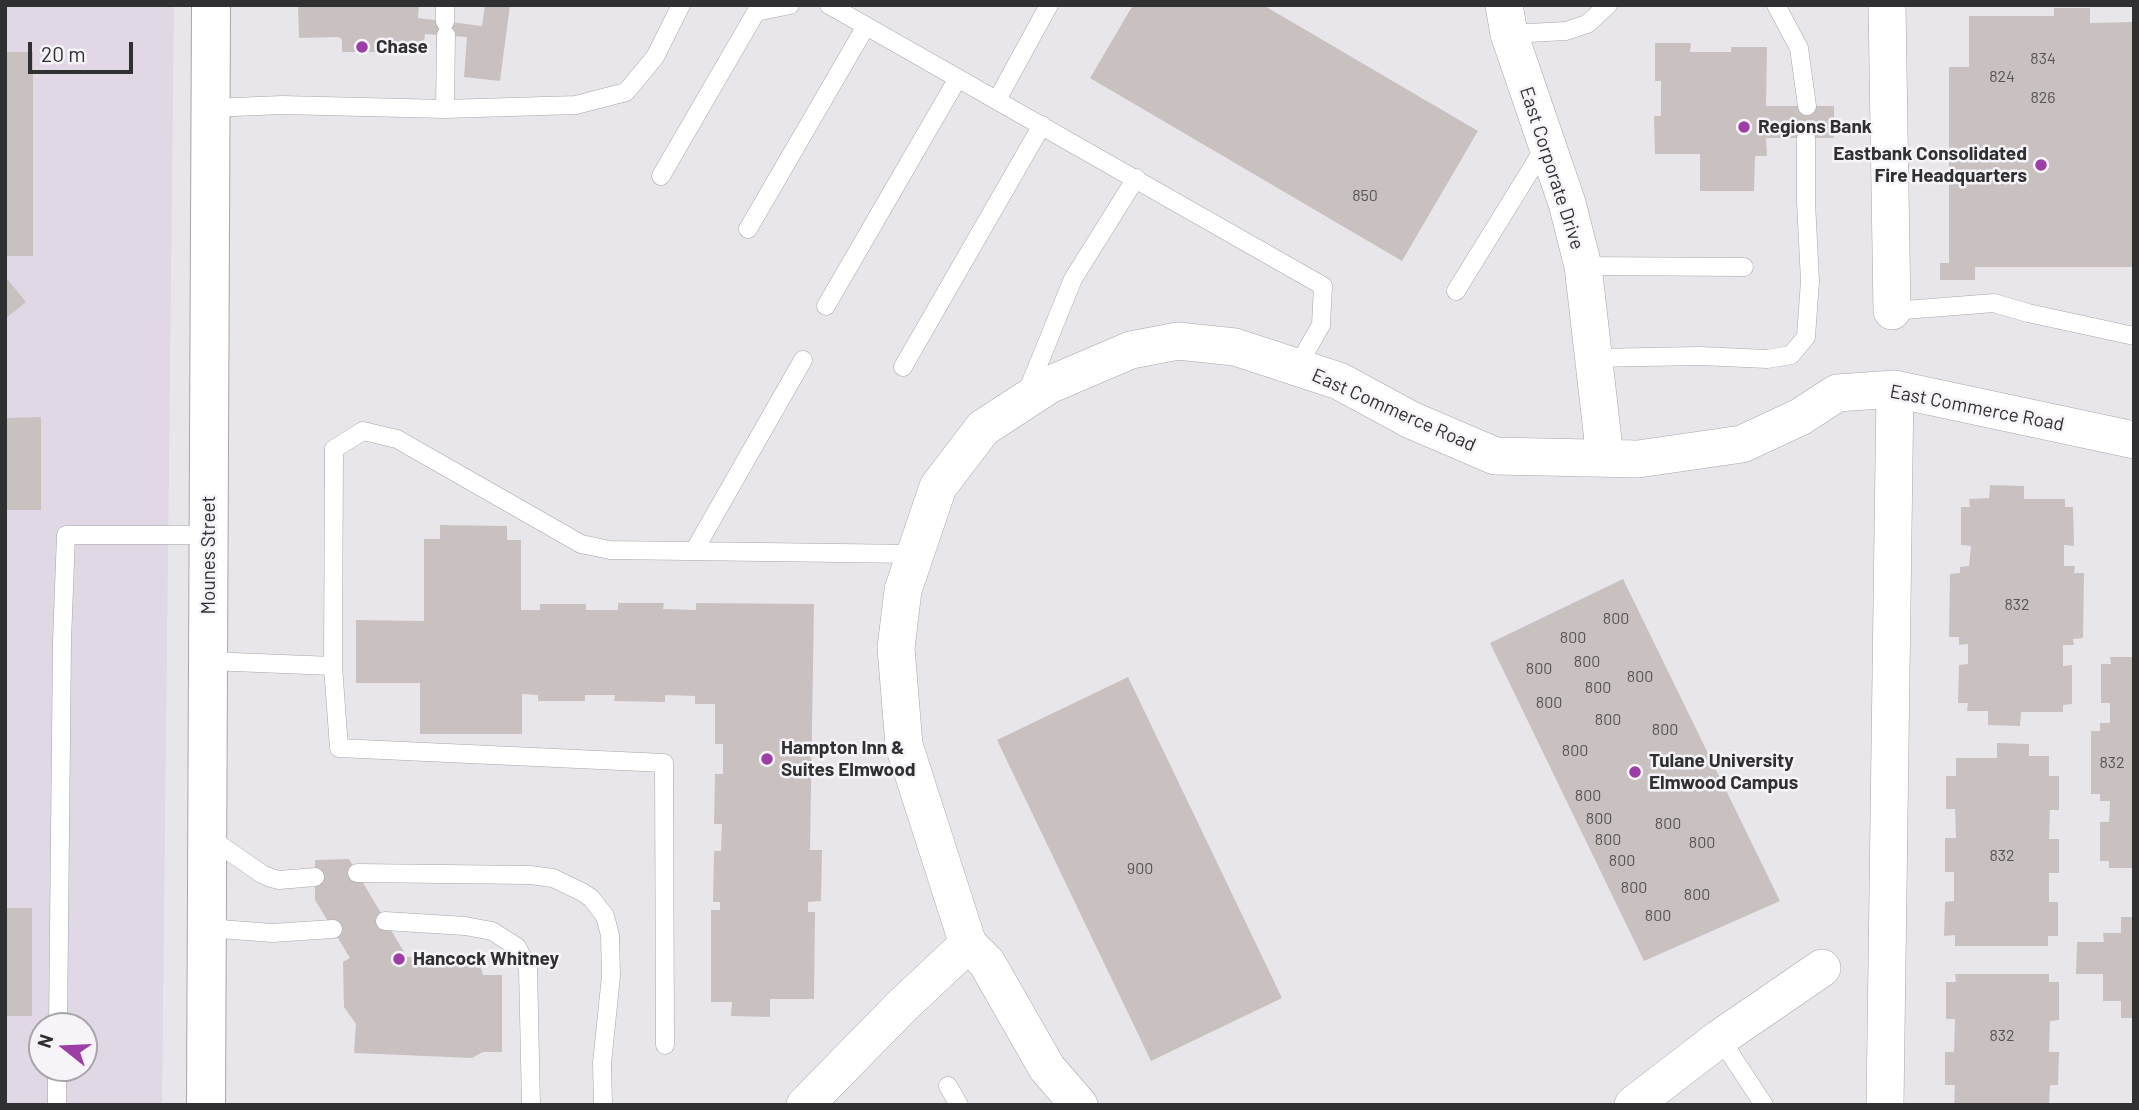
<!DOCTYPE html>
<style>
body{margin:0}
#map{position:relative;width:2139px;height:1110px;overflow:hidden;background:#e9e6eb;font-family:Barlow,sans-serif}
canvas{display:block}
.frame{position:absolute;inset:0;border:7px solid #302f31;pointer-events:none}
.north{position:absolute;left:28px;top:1012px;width:70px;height:70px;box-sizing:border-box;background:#f6f3f9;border:2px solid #a7a5a9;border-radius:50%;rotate:288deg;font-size:19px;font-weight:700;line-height:28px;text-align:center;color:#302f31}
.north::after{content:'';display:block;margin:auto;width:24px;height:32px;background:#9d3ea7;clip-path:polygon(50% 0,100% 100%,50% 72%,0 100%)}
.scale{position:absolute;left:28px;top:42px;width:105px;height:32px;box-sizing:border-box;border:4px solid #302f31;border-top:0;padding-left:9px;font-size:21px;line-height:24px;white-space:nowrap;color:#302f31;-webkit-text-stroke:5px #f6f3f9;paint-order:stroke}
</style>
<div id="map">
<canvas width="2139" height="1110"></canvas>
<div class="frame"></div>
<div class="north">N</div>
<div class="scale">20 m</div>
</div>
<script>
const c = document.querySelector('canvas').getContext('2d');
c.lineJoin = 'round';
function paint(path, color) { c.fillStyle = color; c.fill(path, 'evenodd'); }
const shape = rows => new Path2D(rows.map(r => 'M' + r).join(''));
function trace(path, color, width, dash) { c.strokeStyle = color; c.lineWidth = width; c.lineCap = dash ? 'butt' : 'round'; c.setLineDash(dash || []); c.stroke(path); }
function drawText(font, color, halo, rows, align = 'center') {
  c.font = font + ' Barlow,sans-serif'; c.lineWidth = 5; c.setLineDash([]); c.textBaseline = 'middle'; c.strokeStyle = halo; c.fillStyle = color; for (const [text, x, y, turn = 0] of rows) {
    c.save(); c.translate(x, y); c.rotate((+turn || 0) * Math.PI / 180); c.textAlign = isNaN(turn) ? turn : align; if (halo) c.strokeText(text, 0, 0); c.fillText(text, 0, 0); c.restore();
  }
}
paint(shape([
 [5,5,174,5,162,1105,5,1105],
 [42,1026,84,1026,84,1068,42,1068]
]), '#e0d9e5');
paint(shape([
 [298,5,419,5,418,18,482,26,485,5,510,5,500,81,464,77,467,37,425,34,424,43,382,41,382,52,342,52,342,39,338,37,299,38],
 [1133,5,1263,5,1478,131,1402,261,1090,78],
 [2054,8,2090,8,2090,23,2134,22,2134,267,1975,267,1975,280,1940,280,1940,263,1949,263,1949,67,1969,67,1969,16,2054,16],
 [1655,43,1691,43,1690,52,1731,52,1731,47,1767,47,1766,106,1834,106,1834,138,1766,138,1767,156,1755,156,1754,191,1700,191,1700,154,1655,154,1654,116,1661,116,1661,81,1655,81],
 [5,52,33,52,33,256,5,256],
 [5,280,8,280,26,302,5,319],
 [41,417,41,510,5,510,5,418],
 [1990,485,2024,486,2024,499,2065,499,2065,507,2073,507,2074,546,2064,545,2064,566,2075,566,2074,573,2084,573,2083,638,2073,639,2074,645,2063,645,2063,666,2072,665,2072,704,2063,705,2063,712,2021,712,2020,726,1988,725,1988,711,1967,711,1968,703,1958,703,1959,665,1968,664,1968,644,1959,645,1959,637,1949,637,1950,574,1960,573,1960,567,1969,566,1971,546,1961,545,1961,507,1970,507,1969,499,1989,498],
 [440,525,507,526,507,540,521,540,521,610,540,610,540,604,586,604,586,610,618,610,618,603,664,603,663,609,696,610,696,603,814,604,810,850,822,850,821,901,808,902,808,912,815,912,814,999,770,999,770,1017,731,1016,732,1002,711,1002,711,910,720,910,720,902,713,902,714,851,721,851,722,824,714,824,715,774,723,774,723,744,715,744,715,704,695,704,695,696,665,695,665,702,614,701,615,695,585,695,585,701,538,701,538,695,522,694,522,734,420,734,420,683,356,683,356,620,424,621,424,539,440,539],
 [1623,579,1780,901,1644,961,1490,643],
 [2110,657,2134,657,2134,868,2109,868,2109,861,2100,861,2100,822,2109,822,2110,801,2100,801,2100,794,2091,794,2091,731,2100,731,2100,723,2110,723,2110,703,2101,703,2101,664,2111,664],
 [1128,677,1282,998,1151,1061,997,740],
 [1997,743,2029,744,2029,756,2049,756,2049,776,2059,776,2059,810,2050,810,2049,839,2059,839,2059,873,2049,873,2049,902,2058,902,2058,936,2048,936,2048,946,1955,946,1955,935,1944,936,1945,902,1954,901,1954,872,1945,872,1945,838,1956,838,1955,809,1946,809,1946,776,1956,776,1956,758,1997,758],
 [349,859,407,957,478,959,483,975,502,975,502,1052,483,1052,472,1058,354,1053,356,1024,344,1007,343,962,350,958,315,900,315,860],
 [5,908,32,908,32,1016,5,1016],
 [2121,917,2134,917,2134,1018,2121,1018,2121,1001,2103,1001,2103,974,2076,974,2077,942,2104,942,2103,933,2121,933],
 [1955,974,2049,974,2049,982,2059,982,2059,1020,2050,1021,2049,1052,2059,1052,2058,1085,2050,1085,2049,1105,1954,1105,1955,1085,1945,1085,1945,1052,1954,1052,1955,1019,1946,1019,1946,982,1956,982]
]), '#c8c1bf');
const lane = shape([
 [829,5,1323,286,1321,325,1297,367],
 [1776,5,1799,48,1807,106],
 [445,22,445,5],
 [1509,34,1566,31,1587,24,1608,5],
 [997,100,1049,5],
 [211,108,282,105,445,109,576,105,626,92,655,57,681,5],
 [445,109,446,35],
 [661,176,756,12,790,5],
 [748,229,866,26],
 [1583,266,1744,267],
 [1456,291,1546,145],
 [826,306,958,78],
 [1892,311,1994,303,2028,313,2134,336],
 [1593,358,1700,356,1767,359,1791,355,1806,337,1810,281,1806,202,1806,139],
 [903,367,1042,125],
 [1027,392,1073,279,1136,178],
 [694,551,803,360],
 [208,661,333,666,334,449,363,431,397,439,581,544,610,550,915,554],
 [333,666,339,748,664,763,665,1045],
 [207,836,262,874,271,878,279,880,315,877],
 [357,873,530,875,553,878,582,892,591,898,605,916,610,935,611,976,602,1063,603,1105],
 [385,921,465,926,492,931,517,947,528,968,531,1105],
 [207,928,272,933,333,929],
 [58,1026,62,641,66,535,209,535],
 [1720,1038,1764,1105],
 [948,1086,959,1105],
 [57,1105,57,1068]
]);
const street = shape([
 [1504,5,1509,34,1567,203,1583,266,1605,458],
 [1887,5,1892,311],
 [805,1105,902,1006,968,944],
 [1079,1105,1047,1068,987,963,968,944,904,745,896,648,903,590,938,487,983,428,1049,385,1131,350,1178,341,1235,347,1339,381,1411,420,1495,456,1638,459,1742,444,1800,417,1837,393,1895,389,2134,440],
 [1633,1105,1720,1038,1822,968],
 [1885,1105,1895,389]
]);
const secondary = shape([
 [206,1105,211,5]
]);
trace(lane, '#a8a5aa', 19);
trace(street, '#a8a5aa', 38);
trace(secondary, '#a8a5aa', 40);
trace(lane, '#fff', 18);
trace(street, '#fff', 37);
trace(secondary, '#fff', 38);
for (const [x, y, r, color] of [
 [362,47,7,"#9d3ea7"],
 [1744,127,7,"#9d3ea7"],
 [2041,165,7,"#9d3ea7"],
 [767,759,7,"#9d3ea7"],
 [1635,772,7,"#9d3ea7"],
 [399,959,7,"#9d3ea7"]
]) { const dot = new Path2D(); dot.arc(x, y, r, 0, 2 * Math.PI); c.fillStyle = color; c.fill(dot); trace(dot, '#f6f3f9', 2.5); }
drawText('16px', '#565454', null, [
 ["834",2043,59],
 ["824",2002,77],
 ["826",2043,98],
 ["850",1365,196],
 ["832",2017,605],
 ["800",1616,619],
 ["800",1573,638],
 ["800",1587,662],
 ["800",1539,669],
 ["800",1640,677],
 ["800",1598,688],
 ["800",1549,703],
 ["800",1608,720],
 ["800",1665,730],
 ["800",1575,751],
 ["832",2112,763],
 ["800",1588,796],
 ["800",1599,819],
 ["800",1668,824],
 ["800",1608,840],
 ["800",1702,843],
 ["832",2002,856],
 ["800",1622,861],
 ["900",1140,869],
 ["800",1634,888],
 ["800",1697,895],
 ["800",1658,916],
 ["832",2002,1036]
]);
drawText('bold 19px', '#302f31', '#f6f3f9', [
 ["Chase",376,47],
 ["Regions Bank",1758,127],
 ["Eastbank Consolidated",2027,154,"right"],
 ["Fire Headquarters",2027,176,"right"],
 ["Hampton Inn &",781,748],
 ["Suites Elmwood",781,770],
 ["Tulane University",1649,761],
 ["Elmwood Campus",1649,783],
 ["Hancock Whitney",413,959]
], 'left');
drawText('19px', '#302f31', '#f6f3f9', [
 ["East Corporate Drive",1552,168,72],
 ["East Commerce Road",1977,408,11],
 ["East Commerce Road",1394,410,24],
 ["Mounes Street",209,555,-90]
]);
</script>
